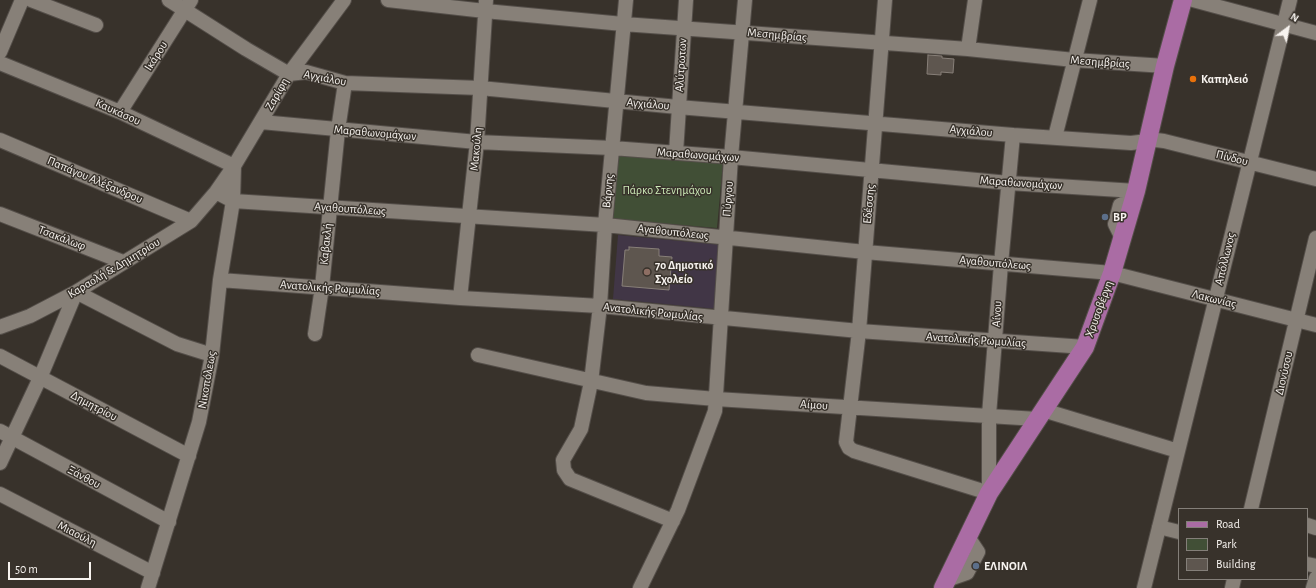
<!DOCTYPE html>
<meta charset="utf-8">
<style>
body{margin:0}
#map{position:relative;width:1316px;height:588px;overflow:hidden;background:#38322b;font-family:"Alegreya Sans",sans-serif}
canvas{display:block}
.legend{position:absolute;left:1178px;top:508px;width:130px;height:72px;box-sizing:border-box;background:#38322b;border:1px solid #847f79;margin:0;padding:5px 7px;list-style:none;font-size:12px;color:#f7f3ef}
.legend li{display:flex;align-items:center;gap:8px;height:20px}
.legend b{width:20px;border:1px solid #847f79}
.north{position:absolute;left:1268px;top:8px;width:40px;height:40px;-webkit-text-stroke:3px #38322b;paint-order:stroke;rotate:32deg;font-size:11px;font-weight:700;line-height:16px;text-align:center;color:#f7f3ef}
.north::after{content:'';display:block;margin:auto;width:14px;height:18px;background:#f7f3ef;clip-path:polygon(50% 0,100% 100%,50% 72%,0 100%)}
.scale{position:absolute;left:8px;top:562px;width:83px;height:18px;box-sizing:border-box;border:2px solid #f7f3ef;border-top:0;padding-left:5px;font-size:12px;line-height:14px;white-space:nowrap;color:#f7f3ef;-webkit-text-stroke:3px #38322b;paint-order:stroke}
</style>
<div id="map">
<canvas width="1316" height="588"></canvas>
<ul class="legend">
<li><b style="height:5px;background:#aa6ca4"></b>Road</li>
<li><b style="height:11px;background:#414f36"></b>Park</li>
<li><b style="height:11px;background:#5e564f"></b>Building</li>
</ul>
<div class="north">N</div>
<div class="scale">50 m</div>
</div>
<script>
const c = document.querySelector('canvas').getContext('2d');
c.lineJoin = 'round';
function paint(path, color) { c.fillStyle = color; c.fill(path, 'evenodd'); }
const shape = rows => new Path2D(rows.map(r => 'M' + r).join(''));
function trace(path, color, width, dash) { c.strokeStyle = color; c.lineWidth = width; c.lineCap = dash ? 'butt' : 'round'; c.setLineDash(dash || []); c.stroke(path); }
function drawText(font, color, halo, rows, align = 'center') {
  c.font = font + ' "Alegreya Sans",sans-serif'; c.lineWidth = 3; c.setLineDash([]); c.textBaseline = 'middle'; c.strokeStyle = halo; c.fillStyle = color; for (const [text, x, y, turn = 0] of rows) {
    c.save(); c.translate(x, y); c.rotate((+turn || 0) * Math.PI / 180); c.textAlign = isNaN(turn) ? turn : align; if (halo) c.strokeText(text, 0, 0); c.fillText(text, 0, 0); c.restore();
  }
}
paint(shape([
 [618,235,722,245,717,309,613,299]
]), '#413646');
paint(shape([
 [618,152,723,162,717,228,612,219]
]), '#414f36');
const building = shape([
 [928,55,942,56,942,58,954,59,953,73,941,72,941,75,927,74,928,55],
 [629,247,659,249,659,256,672,257,669,290,622,286,625,250,629,250,629,247]
]);
paint(building, '#5e564f');
trace(building, '#877f78', 1);
const minor = shape([
 [31,0,96,25],
 [169,0,246,49,289,74,306,72,345,83,480,88,678,107,1013,135,1131,143,1156,140,1164,141,1316,179],
 [388,0,485,11,623,24,968,49,1074,60,1165,66],
 [626,0,605,225,600,306,591,382,581,429,563,460,564,470,570,479,673,521],
 [885,0,859,331,846,442,849,448,854,451,989,493,989,415,1001,264,1013,135],
 [1193,0,1316,33],
 [968,49,975,0],
 [0,52,22,0],
 [0,63,120,112,234,166,233,201,220,280,212,355,199,422,148,588],
 [120,112,191,0],
 [261,122,477,142,612,148,731,157,1009,183,1136,191],
 [1055,137,1090,0],
 [0,140,191,221],
 [676,153,686,0],
 [216,192,233,201,605,225,865,252,1112,273,1316,325],
 [0,214,123,262],
 [1122,238,1115,224,1120,205,1133,199],
 [220,280,460,298,600,306,859,331,1085,347],
 [460,298,477,142,486,0],
 [0,327,30,316,76,292,191,221,216,192,234,166,289,74,344,0],
 [315,334,322,287,338,130,345,83],
 [478,355,646,393,716,399,1037,419],
 [0,356,189,456],
 [1043,410,1178,451],
 [0,431,169,522],
 [0,463,40,378,76,292,177,344,212,355],
 [0,494,153,573],
 [1251,509,1316,238],
 [1307,525,1316,528],
 [1159,527,1179,532],
 [1307,564,1316,566],
 [947,580,967,573,978,552,968,537],
 [640,588,678,510,715,411,731,157,745,0],
 [1144,588,1290,0],
 [1232,588,1234,579],
 [1313,588,1316,578]
]);
const major = shape([
 [943,588,989,493,1085,347,1112,273,1136,191,1165,66,1183,0]
]);
trace(minor, '#544e49', 16);
trace(major, '#544e49', 20);
trace(minor, '#878078', 14);
trace(major, '#aa6ca4', 18);
for (const [x, y, r, color] of [
 [1193,79,4,"#e8710a"],
 [1105,217,4,"#5c6f8a"],
 [647,272,4,"#8d6e63"],
 [976,566,4,"#5c6f8a"]
]) { const dot = new Path2D(); dot.arc(x, y, r, 0, 2 * Math.PI); c.fillStyle = color; c.fill(dot); trace(dot, '#38322b', 1.5); }
drawText('12px', '#f7f3ef', '#38322b', [
 ["Μεσημβρίας",777,35,5],
 ["Ικάρου",156,56,-57],
 ["Μεσημβρίας",1100,62,4],
 ["Αλύτρωτων",681,65,-86],
 ["Αγχιάλου",325,78,11],
 ["Ζαρίφη",277,94,-60],
 ["Αγχιάλου",648,104,5],
 ["Καυκάσου",118,112,24],
 ["Αγχιάλου",971,131,5],
 ["Μαραθωνομάχων",375,133,5],
 ["Μακούλη",476,149,-85],
 ["Μαραθωνομάχων",698,155,4],
 ["Πίνδου",1232,158,14],
 ["Παπάγου Αλέξανδρου",95,180,23],
 ["Μαραθωνομάχων",1021,183,4],
 ["Βάρνης",608,191,-85],
 ["Πύργου",728,199,-86],
 ["Εδέσσης",869,204,-85],
 ["Αγαθουπόλεως",350,209,4],
 ["Αγαθουπόλεως",673,232,6],
 ["Τσακάλωφ",62,238,21],
 ["Καβακλή",326,244,-84],
 ["Απόλλωνος",1225,259,-76],
 ["Αγαθουπόλεως",995,263,5],
 ["Καραολή & Δημητρίου",114,268,-31],
 ["Ανατολικής Ρωμυλίας",330,288,4],
 ["Λακωνίας",1214,299,14],
 ["Χρυσοβέργη",1099,309,-70],
 ["Ανατολικής Ρωμυλίας",653,312,6],
 ["Αίνου",997,314,-86],
 ["Ανατολικής Ρωμυλίας",976,340,4],
 ["Διονύσου",1284,373,-77],
 ["Νικοπόλεως",207,380,-80],
 ["Αίμου",814,405,4],
 ["Δημητρίου",94,406,28],
 ["Ξάνθου",84,477,28],
 ["Μιαούλη",77,534,27]
]);
drawText('bold 12px', '#f7f3ef', '#38322b', [
 ["Καπηλειό",1201,79],
 ["BP",1113,217],
 ["7ο Δημοτικό",655,265],
 ["Σχολείο",655,279],
 ["ΕΛΙΝΟΙΛ",984,566]
], 'left');
drawText('12px', '#cbe9b6', '#38322b', [
 ["Πάρκο Στενημάχου",667,190]
]);
</script>
